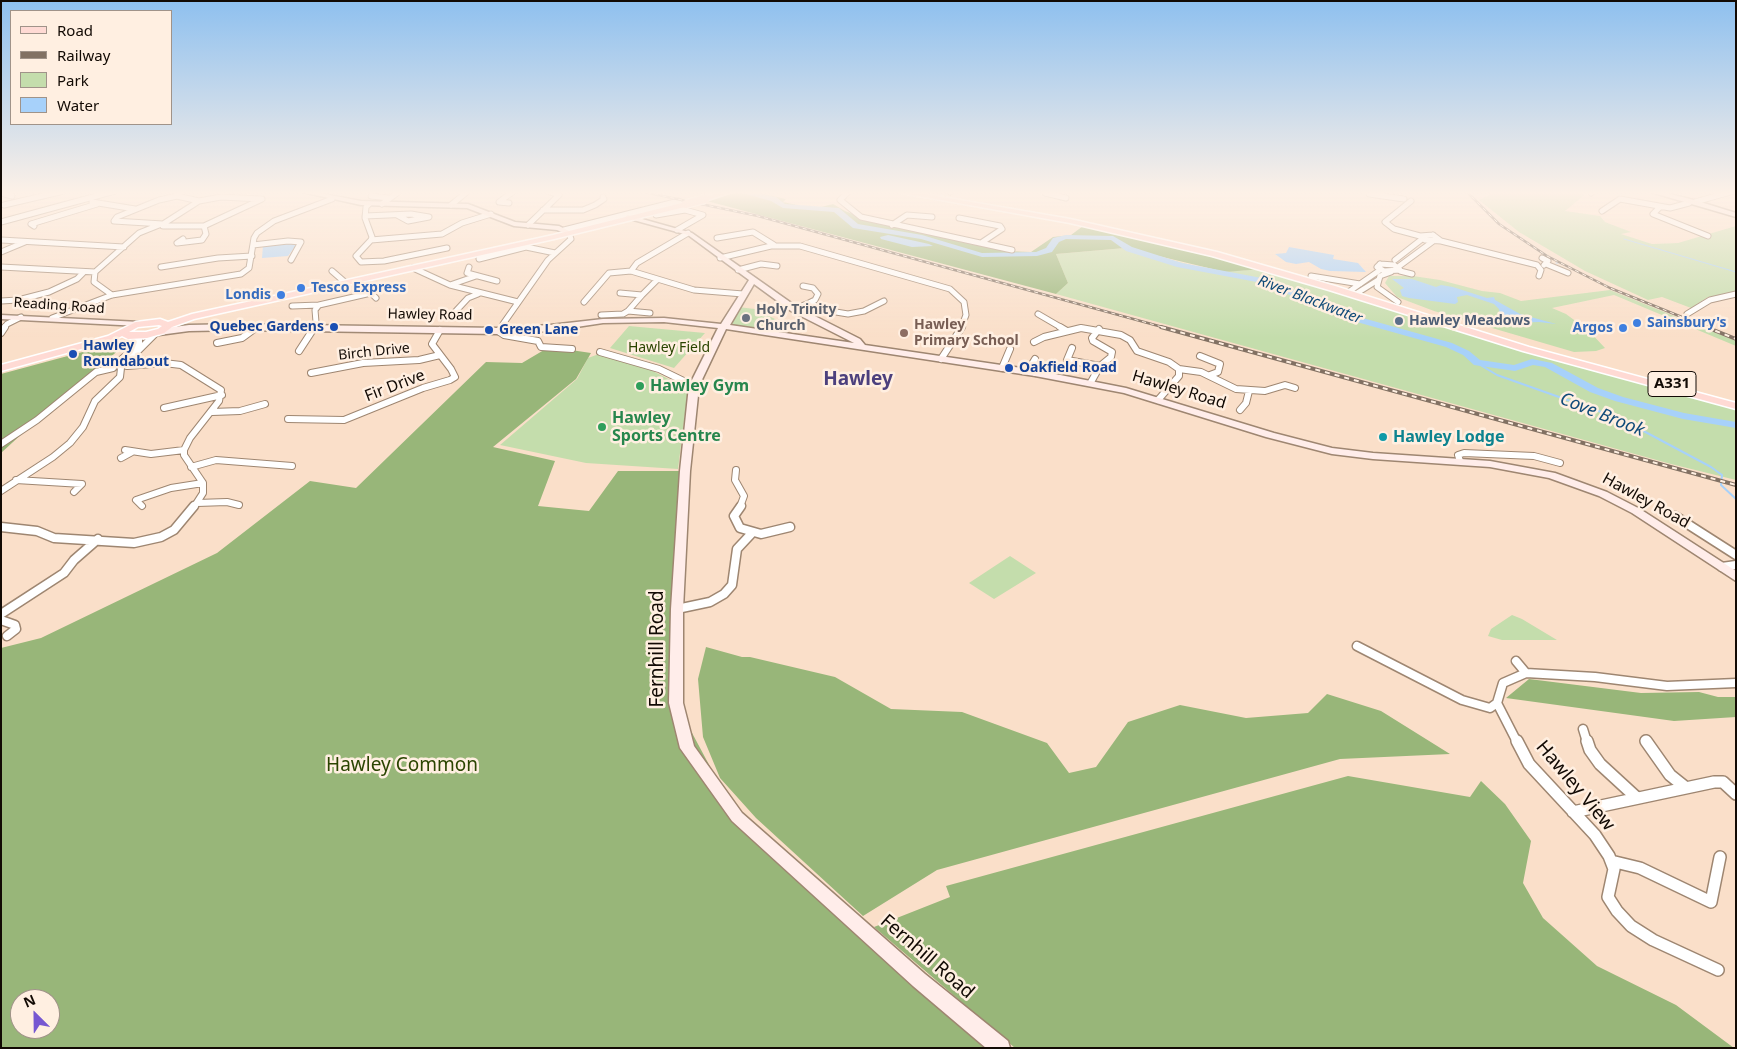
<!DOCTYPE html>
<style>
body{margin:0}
#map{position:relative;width:1737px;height:1049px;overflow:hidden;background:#fadfc9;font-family:"Noto Sans",sans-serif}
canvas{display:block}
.frame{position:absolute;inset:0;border:2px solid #120a04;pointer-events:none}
.legend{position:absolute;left:10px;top:10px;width:162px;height:115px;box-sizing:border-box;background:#ffefe1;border:1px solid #a09389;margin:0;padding:6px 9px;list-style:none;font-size:15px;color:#120a04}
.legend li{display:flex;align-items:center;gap:10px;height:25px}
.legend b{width:25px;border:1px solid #a09389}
.north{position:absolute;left:10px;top:989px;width:50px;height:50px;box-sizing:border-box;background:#ffefe1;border:1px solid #a09389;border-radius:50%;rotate:337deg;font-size:14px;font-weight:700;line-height:20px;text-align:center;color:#120a04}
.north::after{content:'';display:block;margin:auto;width:18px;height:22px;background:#7657d1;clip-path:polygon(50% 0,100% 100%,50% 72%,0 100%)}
</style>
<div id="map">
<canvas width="1737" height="1049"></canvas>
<div class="frame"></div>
<ul class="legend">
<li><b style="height:6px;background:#ffdad4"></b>Road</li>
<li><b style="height:6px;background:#827163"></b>Railway</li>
<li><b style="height:14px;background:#c4ddac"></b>Park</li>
<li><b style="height:14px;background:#a7d1fa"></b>Water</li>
</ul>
<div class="north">N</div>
</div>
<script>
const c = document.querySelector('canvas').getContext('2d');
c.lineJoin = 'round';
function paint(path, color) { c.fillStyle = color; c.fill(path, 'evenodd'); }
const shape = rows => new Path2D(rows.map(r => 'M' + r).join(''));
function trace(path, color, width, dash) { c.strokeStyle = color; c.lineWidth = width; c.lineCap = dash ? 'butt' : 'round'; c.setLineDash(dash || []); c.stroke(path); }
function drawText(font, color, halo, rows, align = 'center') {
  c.font = font + ' "Noto Sans",sans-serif'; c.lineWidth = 5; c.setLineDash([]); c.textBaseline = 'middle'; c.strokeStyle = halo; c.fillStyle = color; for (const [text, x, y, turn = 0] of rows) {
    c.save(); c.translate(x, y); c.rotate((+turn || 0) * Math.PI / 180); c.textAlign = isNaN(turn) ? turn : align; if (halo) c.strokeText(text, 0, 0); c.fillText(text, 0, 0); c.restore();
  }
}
paint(shape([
 [1496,191,1588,192,1565,211,1600,216,1605,222,1631,232,1621,234,1652,244,1678,243,1736,226,1736,292,1708,297,1691,308,1662,297,1648,300,1585,271,1519,232,1479,200],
 [1125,248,1219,272,1262,269,1525,350,1736,407,1736,480,1671,464,1056,294,1068,283,1056,254],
 [1389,276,1413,276,1440,280,1482,291,1500,293,1521,301,1610,290,1736,341,1736,346,1614,295,1552,308,1566,314,1589,331,1605,348,1596,351,1574,352,1434,311,1397,297,1385,283],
 [738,307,755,309,783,323,777,332,728,324],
 [629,326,705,333,674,368,610,348],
 [599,354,647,368,688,389,678,469,586,463,500,445,577,379,588,358],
 [1010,556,1036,573,994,599,969,583],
 [1512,615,1522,619,1557,640,1502,640,1488,636,1491,629]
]), '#c4ddac');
paint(shape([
 [738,191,762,191,760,193,786,199,783,202,806,207,817,208,833,204,845,211,874,222,1004,251,1031,252,1053,237,1071,235,1083,226,1262,269,1225,272,1125,248,1056,254,1068,283,1056,294,707,201],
 [128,342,37,420,1,453,1,374,116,343],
 [564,349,591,353,576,379,493,447,555,461,538,506,589,511,618,471,685,471,676,703,737,817,1003,1048,1,1048,1,648,41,638,217,553,310,481,356,488,486,362,522,363,544,350],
 [20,999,50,999,50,1029,20,1029],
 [706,647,742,657,750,657,835,677,891,709,962,712,1047,743,1069,773,1096,767,1128,722,1180,705,1246,718,1308,713,1327,694,1381,711,1450,754,1340,759,937,870,863,916,756,818,720,778,703,737,698,679],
 [1529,679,1641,693,1699,692,1718,697,1736,697,1736,717,1674,721,1506,698],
 [1348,776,1470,797,1481,781,1505,804,1531,841,1523,883,1543,918,1597,966,1676,1005,1734,1048,1015,1048,874,927,950,897,946,886]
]), '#98b679');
paint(shape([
 [888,235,929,244,933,246,912,247,881,239,880,237],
 [296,243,297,244,288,256,262,258,263,245],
 [1289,247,1334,255,1333,259,1358,263,1366,272,1330,271,1321,269,1309,262,1296,264,1286,262,1275,254,1286,253],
 [1392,279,1412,279,1436,287,1441,285,1453,287,1487,298,1494,297,1495,300,1520,314,1556,324,1539,322,1509,323,1501,319,1499,309,1494,304,1467,295,1457,297,1458,302,1455,304,1409,298,1402,296,1400,290,1404,288]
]), '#a7d1fa');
trace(shape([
 [1624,239,1736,272],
 [1556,263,1558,263]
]), '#a7d1fa', 1);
trace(shape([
 [1477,363,1497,375,1621,419,1711,467,1722,475,1721,485,1736,499]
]), '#a7d1fa', 2);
paint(shape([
 [735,191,748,191,776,197,785,204,839,208,858,224,922,235,982,253,1036,252,1046,248,1053,238,1066,235,1113,236,1132,247,1182,263,1267,279,1352,315,1452,343,1469,351,1480,360,1514,365,1532,359,1552,363,1598,388,1623,397,1684,413,1736,422,1736,428,1683,419,1615,401,1590,392,1545,367,1533,365,1515,371,1474,365,1463,355,1446,347,1346,319,1262,283,1177,267,1126,251,1111,240,1066,239,1059,242,1052,252,1037,256,982,257,921,239,853,228,834,212,783,208,771,201,735,191]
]), '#a7d1fa');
const streetFar3 = shape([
 [849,191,840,200,861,217,1012,250],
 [1047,191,1045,193,1066,198],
 [950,192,952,191],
 [1,193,12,196],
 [1591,193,1593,191],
 [1369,194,1404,199],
 [707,195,723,191],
 [177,196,199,201,163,224,114,221,117,217,159,200,177,196],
 [177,196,181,191],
 [371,196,389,198],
 [1411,201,1385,222,1394,229,1420,236],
 [92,202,135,209],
 [1695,202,1734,191],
 [509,203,499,202,514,191],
 [369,204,366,207,365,218,372,237,371,240,442,234,462,223,491,214],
 [382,204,400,191],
 [4,205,64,191],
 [451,205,468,191],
 [1660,207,1653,214,1708,236],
 [543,210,583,210,595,205,604,199,603,197],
 [1602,211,1620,199,1670,208,1689,203],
 [656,215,685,210,703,215,677,230],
 [365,216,411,214,429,217,408,221,397,215],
 [959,218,1000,226,1002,229,981,243],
 [1,222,115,191],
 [528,225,559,195,547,191],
 [892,225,907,215,932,217],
 [34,226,31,224,97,204],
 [163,226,204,226,262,199,221,197,199,201],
 [564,230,679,201],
 [688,233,637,263,631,271,694,290,743,294],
 [1433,235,1441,241,1425,240,1420,236,1433,235],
 [717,238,753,232,774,245],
 [183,239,177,243,202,240,206,234,204,226],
 [1,240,124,247],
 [371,240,356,256,361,262,384,261,447,248],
 [1441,241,1537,265,1541,270,1539,276],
 [253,245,288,241,301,242,291,260],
 [1,252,25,242],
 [720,258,771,246,800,246,950,289,964,302,966,315,961,328],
 [1542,258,1548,261,1544,265],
 [479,259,526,247,555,253],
 [1395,260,1422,239],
 [1380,264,1394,265,1400,270,1384,271,1377,267,1380,264],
 [1546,264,1568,273],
 [1,267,95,272],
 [161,267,218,258,252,256],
 [469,267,467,273,497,281],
 [1398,267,1432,242],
 [413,268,450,285,518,302],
 [738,270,761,264,777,266],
 [332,271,347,284],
 [1400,271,1412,274],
 [1391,272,1380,276,1377,287,1398,302],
 [1311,276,1360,284],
 [450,285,476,276],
 [803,286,813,288,818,294,815,300,809,303],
 [620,293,642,295,657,280],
 [1347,293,1380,270],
 [112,295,94,282,95,272,139,233,159,225],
 [642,295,628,311,650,313],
 [1354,295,1378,280],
 [1,301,18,300,49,292,77,279,83,273],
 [584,302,609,273,631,271],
 [292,306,319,305],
 [794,309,809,303,830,311,848,314,864,311,884,301],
 [455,312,468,298,478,294],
 [1038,314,1062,328],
 [1687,314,1710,300,1736,294],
 [601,315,623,314,628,311],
 [52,318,112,295,241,274,249,268,254,238,257,233,274,221,332,199],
 [503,324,548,260,571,239,569,233],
 [4,328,7,324,21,317],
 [255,328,257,327],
 [311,328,316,322,315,310,319,305,371,293,376,298]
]);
const streetFar2 = shape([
 [1060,327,1067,331],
 [498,331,504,335,538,341,541,347,572,349],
 [1,333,5,327],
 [1034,342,1044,337,1081,328,1121,335,1130,340,1137,351,1169,362,1179,369,1179,376,1158,400],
 [217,343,242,338,257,327],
 [1072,348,1067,360,1100,366],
 [299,351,314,328],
 [600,352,659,369,694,386],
 [1200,356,1220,364,1218,372,1210,375],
 [941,359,962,327],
 [1035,359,1032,364,1037,368,1035,373],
 [126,363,156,333],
 [115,365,139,344,139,336],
 [127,366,164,363,181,365,221,390,219,401,190,438,184,450,184,455,203,483,203,493,194,507],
 [1002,368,1010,349],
 [1179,369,1201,372,1236,389,1265,391,1285,385,1295,388],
 [311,373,363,363,419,360,440,355],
 [1091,382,1100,366,1111,357,1112,352,1093,341,1092,338,1099,329],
 [164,408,222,395],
 [1240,410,1246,403,1249,391],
 [212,412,240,411,265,404],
 [288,419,344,420,423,388,450,380,455,377,451,369,432,344,440,330],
 [1,444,37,420,96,372,113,368],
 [125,450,151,454,184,450],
 [121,458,132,452],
 [1460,461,1458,455,1464,453,1534,456,1560,463],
 [191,467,216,460,292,466],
 [736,470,735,480,744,496,740,507],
 [16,480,82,484,74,492],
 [1,491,53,457,70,443,83,427,95,401,120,377,121,368],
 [197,503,227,502,239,505],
 [142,506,136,500,171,488,203,483]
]);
const streetFar1 = shape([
 [741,506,734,516,740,528,761,534,790,527],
 [1675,516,1736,555],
 [1,527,37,531,54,538,134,543,161,537,174,530,194,506],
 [1722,567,1736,565],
 [677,609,710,602,724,594,732,585,737,549,752,533],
 [1,614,64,573,74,560,98,539],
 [1,620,15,625,16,629,7,636],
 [1357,646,1462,700,1490,708,1497,703],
 [1516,661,1526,673],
 [1583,729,1587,742],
 [1517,742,1497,703,1503,683,1526,673,1595,677,1667,686,1736,683]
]);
const street = shape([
 [1517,741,1529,764,1595,835,1609,856,1614,869,1608,897,1617,911,1631,926,1653,940,1718,970],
 [1587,741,1590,750,1600,764,1637,798],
 [1646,741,1670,775,1685,787],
 [1573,812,1714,782,1723,782,1736,794],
 [1611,861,1640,868,1711,902,1720,857]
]);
const secondary = shape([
 [297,191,309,191,361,201,468,204,515,222,559,226,573,233,569,235,557,230,514,226,467,208,361,205,297,191],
 [1647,191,1658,191,1694,200,1736,213,1736,217,1647,191],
 [628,215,692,233,797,307,860,339,865,345,1035,370,1126,388,1274,433,1332,448,1373,453,1490,461,1555,473,1607,492,1640,509,1736,571,1736,581,1632,513,1599,496,1549,478,1490,467,1373,459,1332,454,1266,437,1124,393,1035,376,726,329,699,386,690,471,683,609,683,703,694,746,742,813,925,974,1008,1041,1010,1048,986,1048,913,986,732,821,680,748,669,703,671,609,680,471,689,386,718,328,664,322,603,323,550,331,498,334,240,330,189,331,159,335,155,332,159,329,189,325,240,324,498,328,550,325,603,319,664,318,721,324,749,280,688,235,626,218,625,217,628,215],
 [754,284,791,311,854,343,730,325,754,284],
 [1,315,140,322,144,324,140,326,1,319,1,315]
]);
const primary = shape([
 [724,191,735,191,705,201,701,199,724,191],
 [891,191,907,191,1070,219,1217,252,1335,286,1529,347,1736,403,1736,409,1523,351,1329,290,1212,256,1070,223,891,191],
 [686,202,689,202,689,206,554,239,194,319,172,327,164,333,147,338,128,339,122,336,114,340,1,371,1,365,108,336,136,322,160,319,168,322,192,314,553,235,686,202],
 [159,325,162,326,158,329,146,332,129,332,138,327,159,325]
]);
trace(streetFar3, '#9e8671', 7);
trace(streetFar2, '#9e8671', 8);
trace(streetFar1, '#9e8671', 11);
trace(street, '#9e8671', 14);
trace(secondary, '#9e8671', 3);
trace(primary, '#fff', 3);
trace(streetFar3, '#fff', 5);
trace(streetFar2, '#fff', 6);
trace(streetFar1, '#fff', 8);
trace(street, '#fff', 11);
paint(secondary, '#ffedea');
paint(primary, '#ffdad4');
const railFar1 = shape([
 [639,191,758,216,1166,328],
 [1466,191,1499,224,1547,256,1610,288,1709,328]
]);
const rail = shape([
 [1161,327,1736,485],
 [1706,327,1736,339]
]);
trace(railFar1, '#827163', 2.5);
trace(rail, '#827163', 4);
trace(railFar1, '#ffefe1', 1, [4]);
trace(rail, '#ffefe1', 2, [5]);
const primaryBridge = shape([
 [686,204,705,199]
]);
trace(primaryBridge, '#fff', 10, []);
trace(primaryBridge, '#ffdad4', 8);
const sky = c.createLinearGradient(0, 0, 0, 338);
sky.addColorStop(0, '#8ec0ef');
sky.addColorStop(0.57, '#fdf1e7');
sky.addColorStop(1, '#fdf1e700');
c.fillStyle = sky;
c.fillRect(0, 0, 1737, 338);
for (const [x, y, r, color] of [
 [301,288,5,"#3f7fe0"],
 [281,295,5,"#3f7fe0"],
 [746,318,5,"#6b7280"],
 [1399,321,5,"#5c6f8a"],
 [1637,323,5,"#3f7fe0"],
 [334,327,5,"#1a4fb4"],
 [1623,328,5,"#3f7fe0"],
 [489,330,5,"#1a4fb4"],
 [904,333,5,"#8d6e63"],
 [73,354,5,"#1a4fb4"],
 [1009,368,5,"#1a4fb4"],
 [640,386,5,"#2e9e5b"],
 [602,427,5,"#2e9e5b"],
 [1383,437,5,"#0f9aa8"]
]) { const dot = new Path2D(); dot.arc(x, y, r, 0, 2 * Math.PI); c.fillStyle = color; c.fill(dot); trace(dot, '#ffefe1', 2); }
drawText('bold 14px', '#366cbe', '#ffefe1', [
 ["Tesco Express",311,288],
 ["Londis",271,295,"right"],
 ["Sainsbury's",1647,323],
 ["Argos",1613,328,"right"]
], 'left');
drawText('14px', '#120a04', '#ffefe1', [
 ["Reading Road",59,306,4],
 ["Hawley Road",430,315,1],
 ["Birch Drive",374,352,-6]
]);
drawText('bold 14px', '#5b616d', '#ffefe1', [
 ["Holy Trinity",756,310],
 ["Church",756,326]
], 'left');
drawText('bold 14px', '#4e5e75', '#ffefe1', [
 ["Hawley Meadows",1409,321]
], 'left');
drawText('bold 14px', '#785e54', '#ffefe1', [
 ["Hawley",914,325],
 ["Primary School",914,341]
], 'left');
drawText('bold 14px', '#164399', '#ffefe1', [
 ["Quebec Gardens",324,327,"right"],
 ["Green Lane",499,330],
 ["Hawley",83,346],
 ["Roundabout",83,362],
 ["Oakfield Road",1019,368]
], 'left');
drawText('14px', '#2a4400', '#ffefe1', [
 ["Hawley Field",669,348]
]);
drawText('italic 15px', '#114b79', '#ffefe1', [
 ["River Blackwater",1310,300,21]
]);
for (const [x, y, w] of [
 [1672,384,48]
]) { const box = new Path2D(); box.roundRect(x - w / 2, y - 12.5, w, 25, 4); c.fillStyle = '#ffefe1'; c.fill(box); trace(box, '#120a04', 1); }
drawText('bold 15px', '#120a04', null, [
 ["A331",1672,384]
]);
drawText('16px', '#120a04', '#ffefe1', [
 ["Fir Drive",395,386,-21],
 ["Hawley Road",1179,390,17],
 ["Hawley Road",1646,501,29]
]);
drawText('bold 16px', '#27864d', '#ffefe1', [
 ["Hawley Gym",650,386],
 ["Hawley",612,418],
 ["Sports Centre",612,436]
], 'left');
drawText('bold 16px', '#0d838f', '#ffefe1', [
 ["Hawley Lodge",1393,437]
], 'left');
drawText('italic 18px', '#114b79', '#ffefe1', [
 ["Cove Brook",1602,415,22]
]);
drawText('bold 19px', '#4c407d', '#ffefe1', [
 ["Hawley",858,380]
]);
drawText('19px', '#120a04', '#ffefe1', [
 ["Fernhill Road",658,649,-90],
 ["Hawley View",1575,786,50],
 ["Fernhill Road",927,957,41]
]);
drawText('19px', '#2a4400', '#ffefe1', [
 ["Hawley Common",402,766]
]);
</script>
